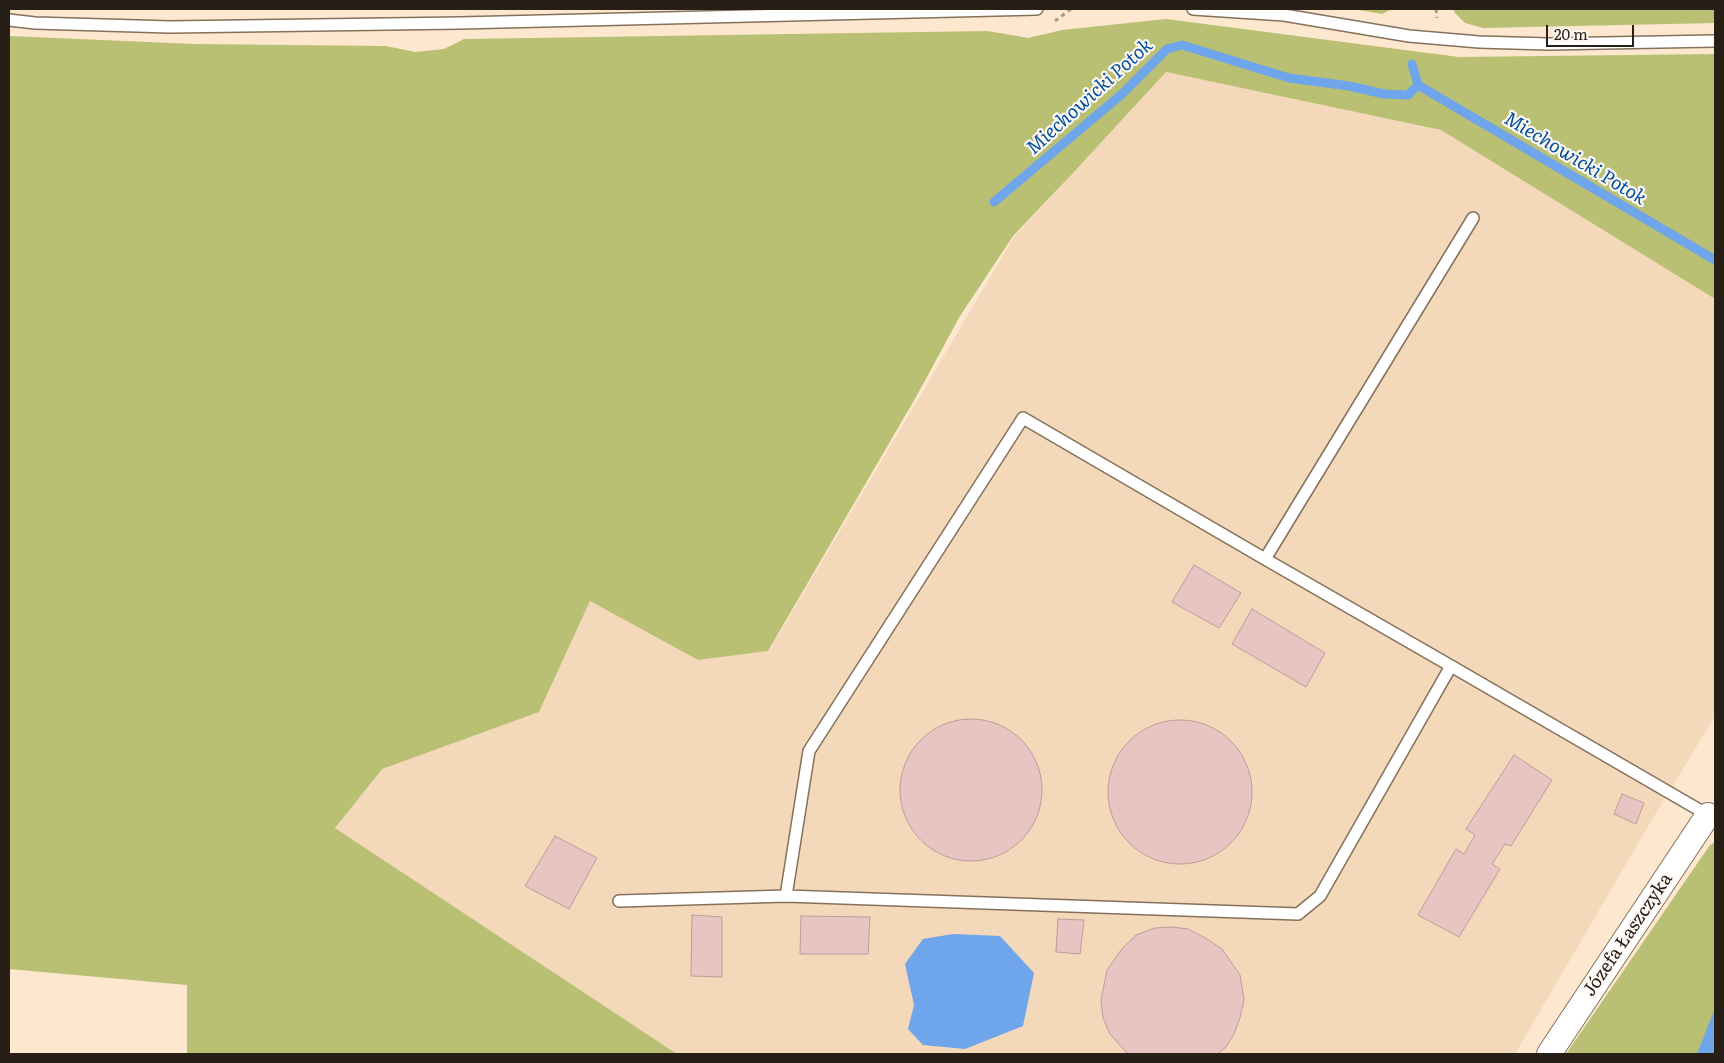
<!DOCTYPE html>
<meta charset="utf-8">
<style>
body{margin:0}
#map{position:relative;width:1724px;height:1063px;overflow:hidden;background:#fde7ce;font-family:Literata,serif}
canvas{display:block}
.frame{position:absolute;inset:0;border:10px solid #271f16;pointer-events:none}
.scale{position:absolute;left:1546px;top:25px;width:88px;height:22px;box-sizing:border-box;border:2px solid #271f16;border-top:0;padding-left:6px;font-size:15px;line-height:18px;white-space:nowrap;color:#271f16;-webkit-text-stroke:4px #fcf7f2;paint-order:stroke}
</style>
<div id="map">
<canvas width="1724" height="1063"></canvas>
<div class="frame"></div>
<div class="scale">20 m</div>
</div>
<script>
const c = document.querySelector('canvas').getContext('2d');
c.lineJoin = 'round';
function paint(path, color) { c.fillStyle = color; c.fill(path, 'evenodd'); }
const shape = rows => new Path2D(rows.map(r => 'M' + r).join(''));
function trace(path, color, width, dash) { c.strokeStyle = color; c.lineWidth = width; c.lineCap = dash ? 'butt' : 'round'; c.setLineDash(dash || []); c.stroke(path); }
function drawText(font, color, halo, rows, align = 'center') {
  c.font = font + ' Literata,serif'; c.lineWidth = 4.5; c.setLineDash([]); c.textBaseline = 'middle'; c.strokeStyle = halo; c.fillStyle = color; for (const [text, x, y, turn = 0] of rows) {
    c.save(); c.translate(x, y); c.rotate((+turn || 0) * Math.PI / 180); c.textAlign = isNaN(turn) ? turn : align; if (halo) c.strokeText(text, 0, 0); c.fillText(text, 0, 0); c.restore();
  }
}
paint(shape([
 [1166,72,1441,130,1715,299,1715,716,1653,818,1515,1054,677,1054,335,828,381,769,539,712,590,601,698,660,769,651,1014,237]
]), '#f4d8ba');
paint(shape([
 [1354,9,1392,9,1382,14],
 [1453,9,1715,9,1715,23,1483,28,1465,23,1455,13],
 [1166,19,1459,57,1715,54,1715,299,1441,130,1166,72,1073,173,1013,236,960,316,916,397,768,651,698,660,590,601,539,712,382,769,335,828,677,1054,187,1054,187,985,9,969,9,36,194,44,386,46,415,52,444,49,464,39,988,31,1028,38,1062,30],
 [1715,842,1715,1054,1566,1054,1710,845]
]), '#b9bf73');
paint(shape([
 [953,934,1000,936,1034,973,1023,1026,965,1049,923,1045,908,1029,914,1005,905,964,923,939],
 [1715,1008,1715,1054,1697,1054]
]), '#6fa5ea');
trace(shape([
 [1412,64,1418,85,1715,260],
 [994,202,1122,94,1167,49,1182,45,1289,78,1349,86,1384,94,1408,95,1418,85]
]), '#6fa5ea', 9);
const building = shape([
 [1194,565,1241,593,1219,628,1172,602,1194,565],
 [1252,609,1325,653,1306,687,1232,644,1252,609],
 '900 790a71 71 0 1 1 142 0a71 71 0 1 1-142 0Z',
 '1108 792a72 72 0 1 1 144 0a72 72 0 1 1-144 0Z',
 [1514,755,1552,780,1511,846,1505,844,1492,864,1500,869,1459,937,1418,915,1456,849,1464,854,1475,835,1466,829,1514,755],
 [1622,794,1644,803,1636,824,1614,814,1622,794],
 [555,836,597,858,569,909,525,886,555,836],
 [692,915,722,917,722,977,691,976,692,915],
 [801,916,870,917,868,954,800,954,801,916],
 [1058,919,1084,920,1080,954,1056,952,1058,919],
 [1172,927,1188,929,1207,939,1222,949,1240,975,1244,1000,1240,1018,1234,1034,1226,1047,1218,1054,1128,1054,1110,1034,1103,1018,1101,1000,1107,970,1121,950,1136,935,1155,928,1172,927]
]);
paint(building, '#e8c5c2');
trace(building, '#be9c9a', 1);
const service = shape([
 [1193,9,1284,15,1409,36,1479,42,1548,44,1715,41],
 [9,20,35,23,170,27,460,23,1037,9],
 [1265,559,1473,218],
 [1451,666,1320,896,1298,914,786,896,809,751,1023,418,1265,559,1451,666,1708,815,1711,814],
 [619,901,786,896]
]);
const minor = shape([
 [1549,1054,1708,815]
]);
trace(service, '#84715b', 14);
trace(minor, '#84715b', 26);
trace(shape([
 [1436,9,1437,18],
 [1055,21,1071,9]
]), '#aa9987', 3, [4, 4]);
trace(service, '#fff', 11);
trace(minor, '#fff', 24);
drawText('18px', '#271f16', '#fcf7f2', [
 ["Józefa Łaszczyka",1628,935,-56]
]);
drawText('italic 19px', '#0050a0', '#fcf7f2', [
 ["Miechowicki Potok",1090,97,-42],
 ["Miechowicki Potok",1575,159,31]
]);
</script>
